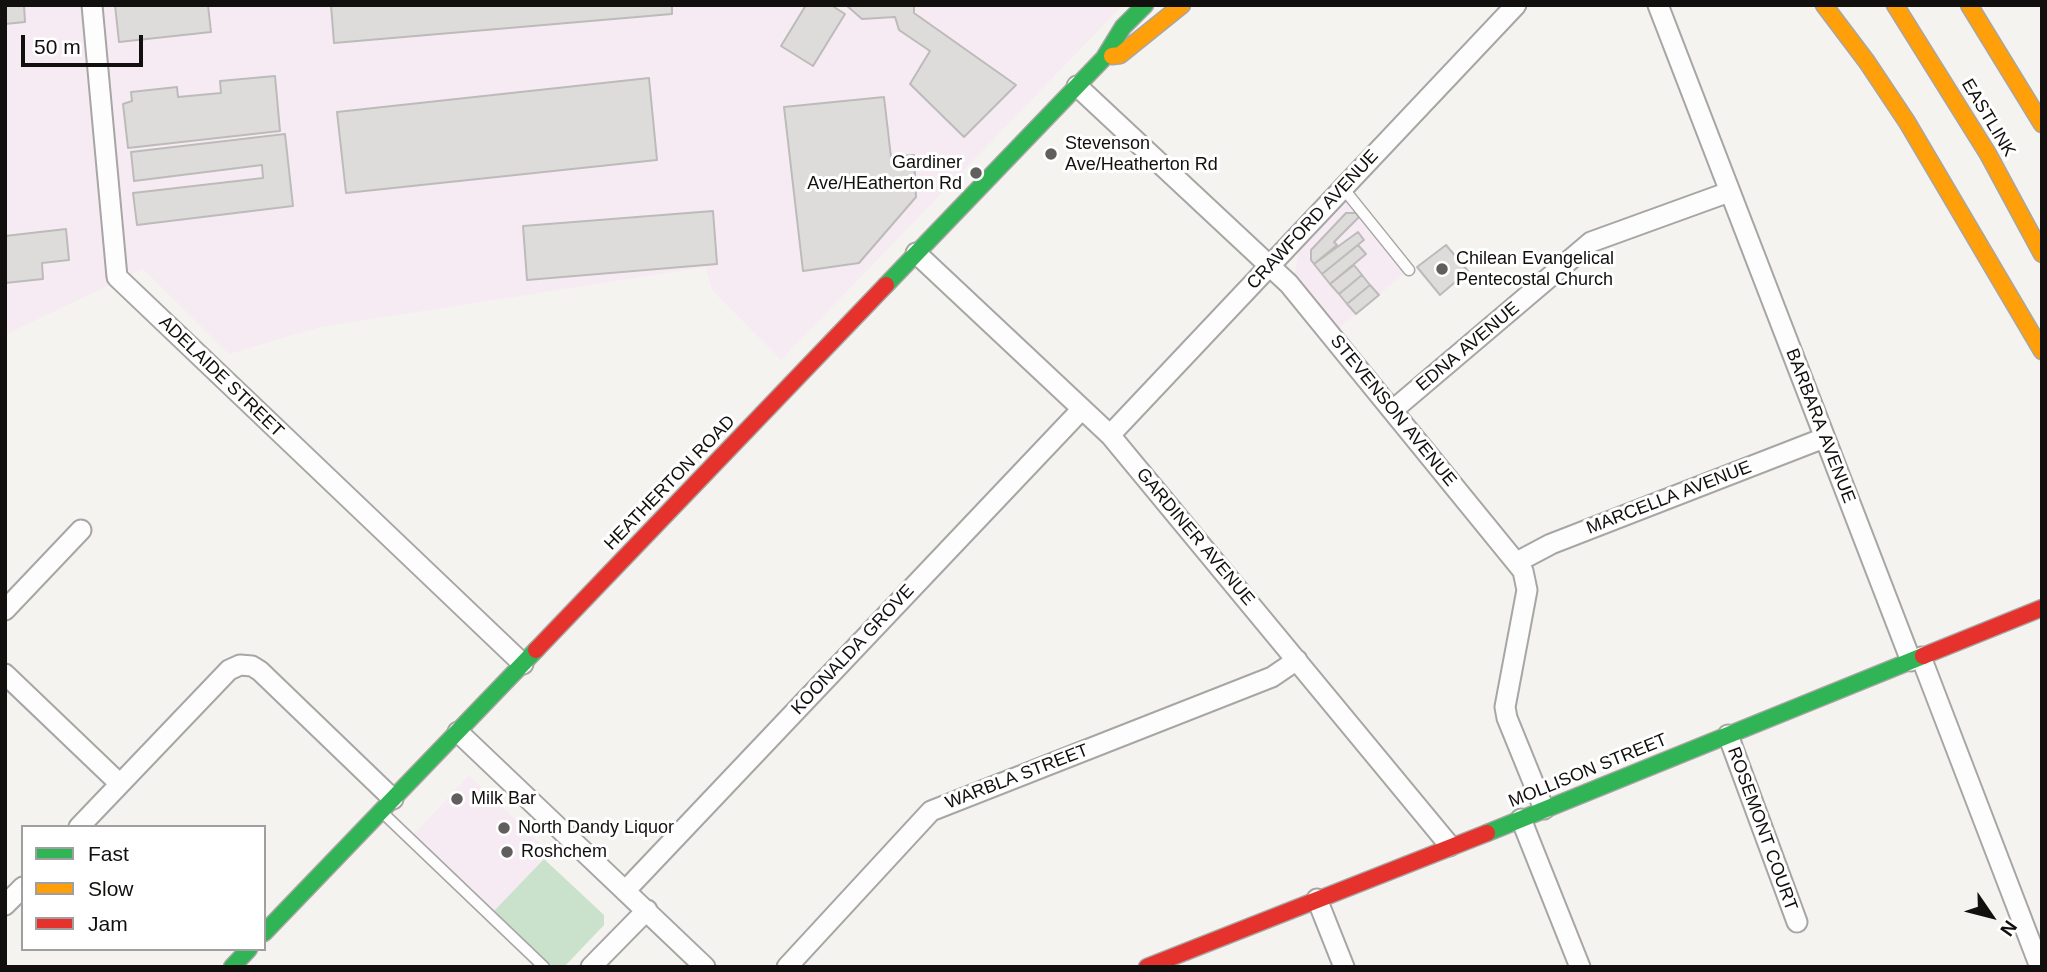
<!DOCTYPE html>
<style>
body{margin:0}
#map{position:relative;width:2047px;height:972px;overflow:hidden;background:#f5f3f0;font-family:Arial,sans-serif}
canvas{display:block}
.frame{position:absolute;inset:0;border:7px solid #11100e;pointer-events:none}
.legend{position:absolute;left:21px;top:825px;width:245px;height:126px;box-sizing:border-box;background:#fff;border:2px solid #a09f9f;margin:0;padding:9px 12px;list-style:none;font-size:21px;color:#11100e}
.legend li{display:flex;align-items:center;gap:14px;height:35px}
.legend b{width:35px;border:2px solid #a09f9f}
.north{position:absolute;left:1956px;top:881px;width:70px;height:70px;-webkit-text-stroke:5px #fff;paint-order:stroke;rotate:125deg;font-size:19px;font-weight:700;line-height:28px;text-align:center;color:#11100e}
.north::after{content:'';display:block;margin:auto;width:24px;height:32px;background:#11100e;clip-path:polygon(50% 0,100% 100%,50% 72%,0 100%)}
.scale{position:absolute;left:21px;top:35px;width:122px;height:32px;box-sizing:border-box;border:4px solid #11100e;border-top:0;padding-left:9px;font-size:21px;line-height:24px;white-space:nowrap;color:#11100e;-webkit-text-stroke:5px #fff;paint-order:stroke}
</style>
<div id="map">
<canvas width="2047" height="972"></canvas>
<div class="frame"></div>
<ul class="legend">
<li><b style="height:9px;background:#30b455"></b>Fast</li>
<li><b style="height:9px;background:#ff9f0a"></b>Slow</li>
<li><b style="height:9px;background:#e5322d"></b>Jam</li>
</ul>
<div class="north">N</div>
<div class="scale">50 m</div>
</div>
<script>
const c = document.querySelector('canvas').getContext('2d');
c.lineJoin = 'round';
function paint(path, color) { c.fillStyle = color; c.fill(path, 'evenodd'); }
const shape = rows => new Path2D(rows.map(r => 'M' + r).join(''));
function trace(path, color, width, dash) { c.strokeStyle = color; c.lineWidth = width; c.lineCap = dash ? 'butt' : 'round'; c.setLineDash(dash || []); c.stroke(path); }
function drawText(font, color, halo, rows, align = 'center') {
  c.font = font + ' Arial,sans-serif'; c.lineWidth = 6; c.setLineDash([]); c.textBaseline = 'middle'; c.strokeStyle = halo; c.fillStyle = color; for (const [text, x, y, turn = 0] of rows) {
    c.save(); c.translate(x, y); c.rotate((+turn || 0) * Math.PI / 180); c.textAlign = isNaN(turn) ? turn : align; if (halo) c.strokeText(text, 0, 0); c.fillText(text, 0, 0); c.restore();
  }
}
paint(shape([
 [5,5,1123,5,781,360,712,290,706,267,321,327,229,354,143,269,5,335],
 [1351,192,1412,267,1337,330,1294,278,1299,250],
 [469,775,550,853,493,912,412,836]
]), '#f6ebf3');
paint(shape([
 [544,859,604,915,604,925,564,967,551,967,493,912]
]), '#cae1cb');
const building = shape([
 [5,5,24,5,25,22,5,24,5,5],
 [115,5,208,5,211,32,119,42,115,5],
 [331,5,672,5,672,14,334,43,331,5],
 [806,5,831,5,845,14,813,66,781,46,806,5],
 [914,5,914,13,1016,85,964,137,910,84,930,51,899,30,895,17,862,19,846,5,914,5],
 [275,76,280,131,128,148,123,104,132,101,131,92,177,87,178,97,221,93,220,81,275,76],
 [649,78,657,160,346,193,337,112,649,78],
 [884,97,891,157,914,155,916,197,859,263,803,271,784,107,884,97],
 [285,134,293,206,137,225,133,193,263,178,262,165,134,181,131,152,285,134],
 [713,211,717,264,527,280,523,226,713,211],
 [1346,213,1356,213,1359,217,1334,242,1337,245,1314,264,1311,260,1311,250,1346,213],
 [66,229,69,260,42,263,43,279,5,283,5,236,66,229],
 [1358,232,1364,240,1322,274,1314,264,1358,232],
 [1358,245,1366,254,1330,284,1322,274,1358,245],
 [1446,245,1468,271,1440,295,1417,267,1446,245],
 [1354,265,1362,275,1339,294,1330,284,1354,265],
 [1362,275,1370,285,1347,304,1339,294,1362,275],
 [1370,285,1379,295,1356,314,1347,304,1370,285]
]);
paint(building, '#dddcdb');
trace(building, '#bcbbba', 2);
const lane = shape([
 [1343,188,1409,270],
 [385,815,544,967]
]);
const street = shape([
 [92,5,117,277,523,664],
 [1658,5,1911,661],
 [1077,86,1289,284,1523,571,1527,590,1505,707,1507,718,1544,809],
 [916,253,1110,435,1450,846],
 [1393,410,1591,242,1729,192],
 [1110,435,1516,5],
 [1517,562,1551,544,1824,438],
 [5,610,81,530],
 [1921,657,2040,967],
 [5,674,120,784],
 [458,732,705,967],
 [1728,735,1797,922],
 [1521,819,1580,967],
 [79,827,229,670,240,665,252,666,260,671,393,799],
 [625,891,1082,409],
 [1317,899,1344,967],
 [5,905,23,887],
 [591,967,647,910],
 [787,967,931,811,1272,677,1297,660]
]);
const fast = shape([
 [886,285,1104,58,1123,27,1145,5],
 [1487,833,1923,656],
 [264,933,536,650],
 [232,967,249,949]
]);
const slow = shape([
 [1824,5,1867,62,1907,122,2042,351],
 [1895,5,1988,154,2042,254],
 [1969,5,2042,124],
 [1112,56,1120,55,1182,5]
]);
const jam = shape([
 [536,650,886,285],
 [1923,656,2042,608],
 [1147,967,1487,833]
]);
trace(lane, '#a7a6a4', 13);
trace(street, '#a7a6a4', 23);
trace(fast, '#a7a6a4', 19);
trace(slow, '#a7a6a4', 19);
trace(jam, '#a7a6a4', 19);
trace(lane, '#fefdfd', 10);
trace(street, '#fefdfd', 19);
trace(fast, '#30b455', 16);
trace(slow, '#ff9f0a', 16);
trace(jam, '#e5322d', 16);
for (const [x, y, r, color] of [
 [1051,154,7,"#615f5d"],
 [976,173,7,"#615f5d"],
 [1442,269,7,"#615f5d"],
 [457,799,7,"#615f5d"],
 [504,828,7,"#615f5d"],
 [507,852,7,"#615f5d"]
]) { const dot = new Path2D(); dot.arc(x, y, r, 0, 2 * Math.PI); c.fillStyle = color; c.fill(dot); trace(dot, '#fff', 2.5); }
drawText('18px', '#11100e', '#fff', [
 ["EASTLINK",1988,118,59],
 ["CRAWFORD AVENUE",1313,220,-47],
 ["EDNA AVENUE",1468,347,-40],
 ["ADELAIDE STREET",221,377,44],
 ["STEVENSON AVENUE",1393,411,51],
 ["BARBARA AVENUE",1820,426,69],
 ["HEATHERTON ROAD",670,483,-46],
 ["MARCELLA AVENUE",1669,498,-21],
 ["GARDINER AVENUE",1195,537,50],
 ["KOONALDA GROVE",853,650,-47],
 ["MOLLISON STREET",1588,771,-22],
 ["WARBLA STREET",1017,777,-21],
 ["ROSEMONT COURT",1762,829,70]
]);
drawText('18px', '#11100e', '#fff', [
 ["Stevenson",1065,144],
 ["Ave/Heatherton Rd",1065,165],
 ["Gardiner",962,163,"right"],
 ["Ave/HEatherton Rd",962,184,"right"],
 ["Chilean Evangelical",1456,259],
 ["Pentecostal Church",1456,280],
 ["Milk Bar",471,799],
 ["North Dandy Liquor",518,828],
 ["Roshchem",521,852]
], 'left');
</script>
